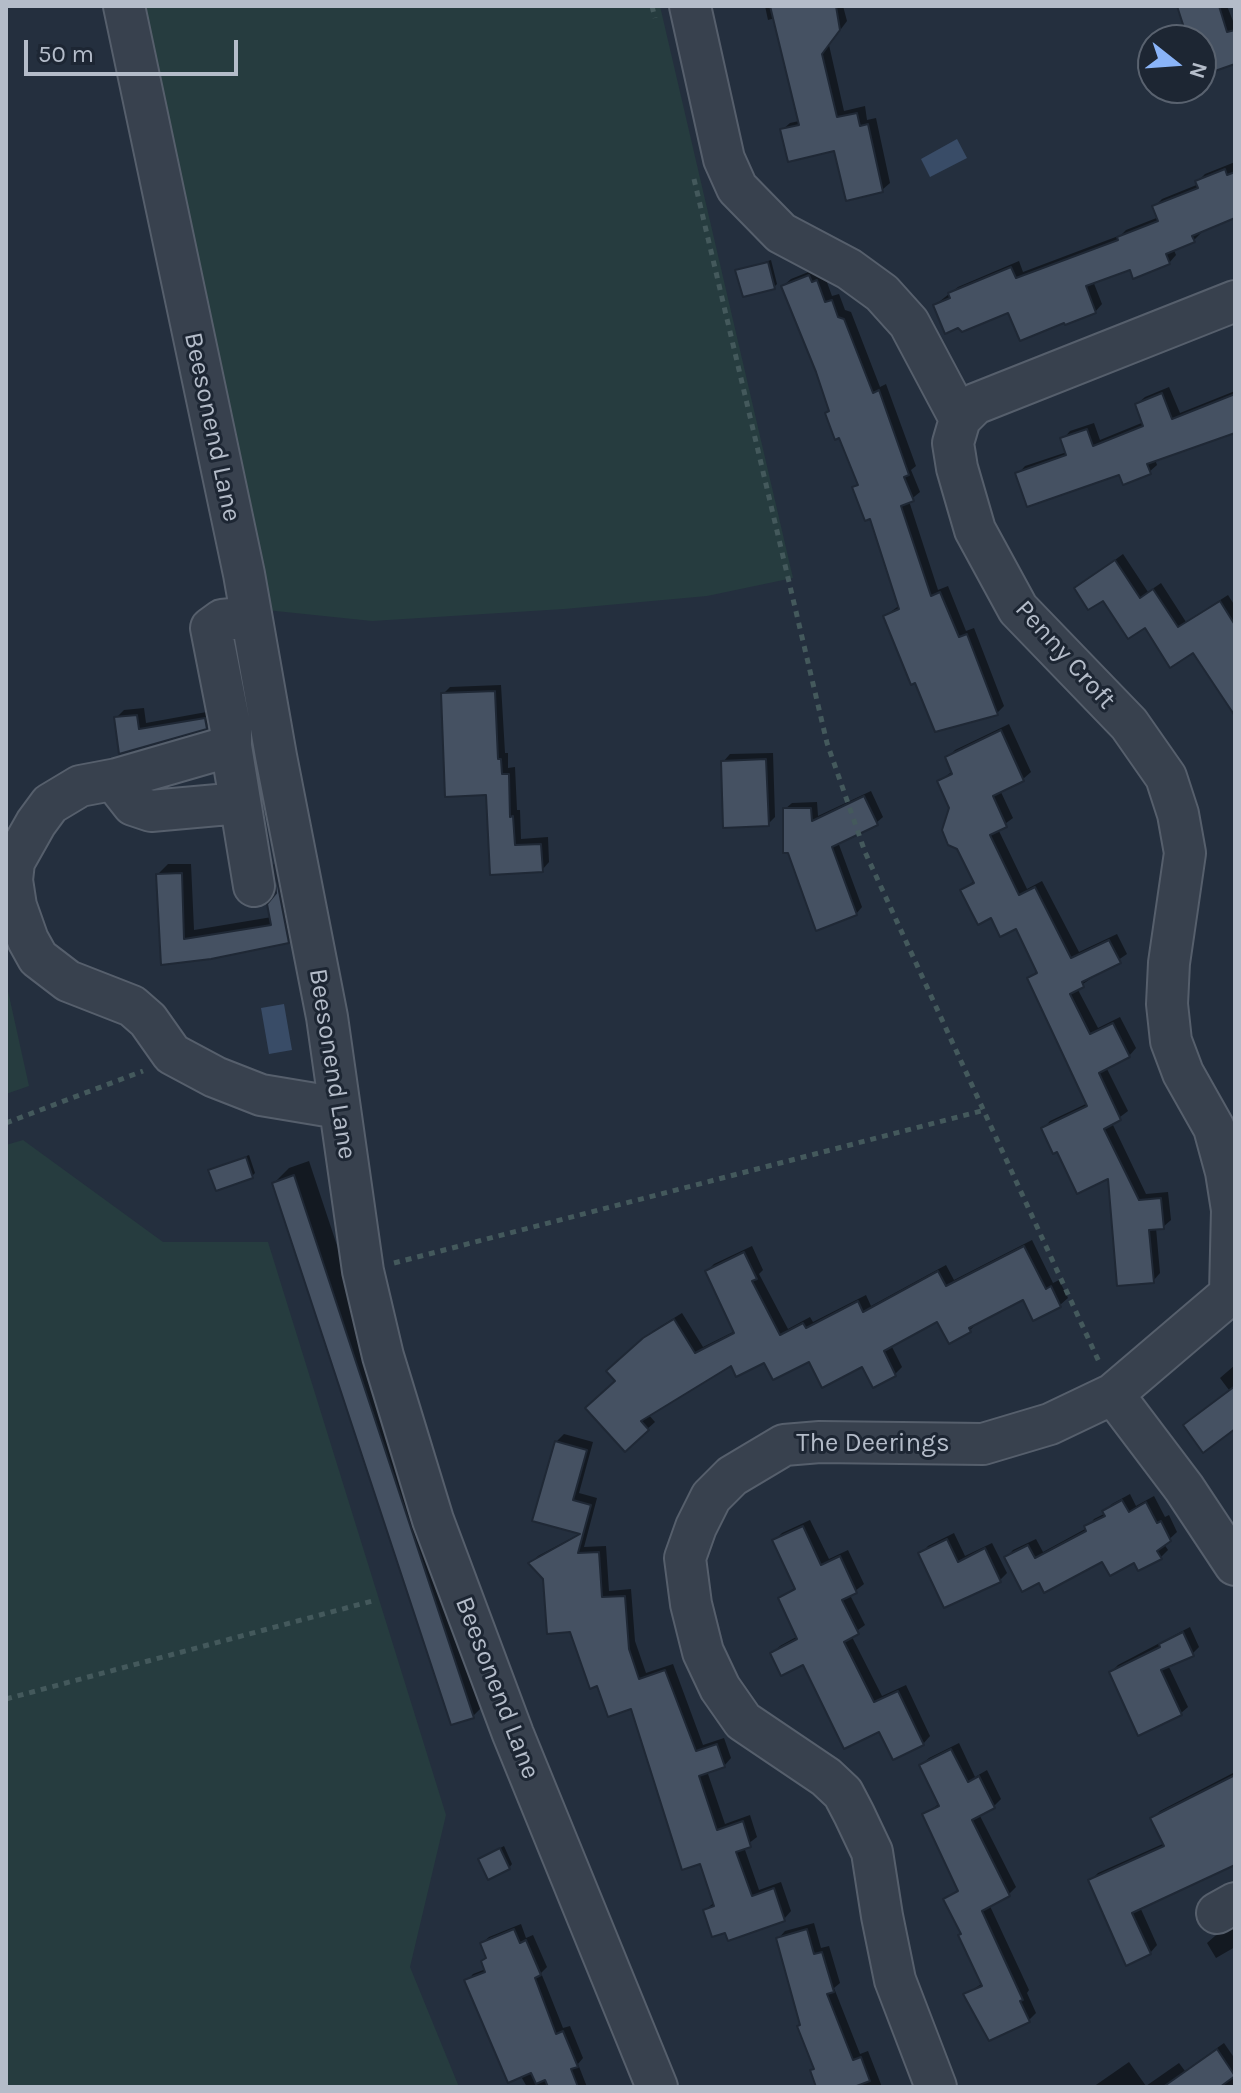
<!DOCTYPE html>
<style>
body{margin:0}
#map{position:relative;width:1241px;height:2093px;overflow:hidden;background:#242f3e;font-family:Karla,sans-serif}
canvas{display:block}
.frame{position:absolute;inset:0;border:8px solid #b4bcc9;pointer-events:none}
.north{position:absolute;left:1137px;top:24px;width:80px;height:80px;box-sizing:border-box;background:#1d2633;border:2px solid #59626f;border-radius:50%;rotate:107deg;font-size:22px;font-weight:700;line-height:32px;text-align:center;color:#b4bcc9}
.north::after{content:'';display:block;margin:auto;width:28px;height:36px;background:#8ab4f8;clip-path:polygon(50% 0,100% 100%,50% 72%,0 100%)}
.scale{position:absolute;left:24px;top:40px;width:214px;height:36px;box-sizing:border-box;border:4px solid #b4bcc9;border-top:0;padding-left:10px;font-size:24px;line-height:28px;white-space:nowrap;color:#b4bcc9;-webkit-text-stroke:6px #1d2633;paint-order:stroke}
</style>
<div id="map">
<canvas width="1241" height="2093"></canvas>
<div class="frame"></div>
<div class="north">N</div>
<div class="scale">50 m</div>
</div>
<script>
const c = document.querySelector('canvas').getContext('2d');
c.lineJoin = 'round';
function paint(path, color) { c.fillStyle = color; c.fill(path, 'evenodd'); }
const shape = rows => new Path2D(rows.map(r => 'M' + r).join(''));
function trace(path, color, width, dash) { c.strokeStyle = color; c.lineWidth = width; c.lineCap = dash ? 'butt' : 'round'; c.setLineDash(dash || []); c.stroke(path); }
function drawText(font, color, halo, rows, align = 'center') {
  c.font = font + ' Karla,sans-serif'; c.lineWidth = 6; c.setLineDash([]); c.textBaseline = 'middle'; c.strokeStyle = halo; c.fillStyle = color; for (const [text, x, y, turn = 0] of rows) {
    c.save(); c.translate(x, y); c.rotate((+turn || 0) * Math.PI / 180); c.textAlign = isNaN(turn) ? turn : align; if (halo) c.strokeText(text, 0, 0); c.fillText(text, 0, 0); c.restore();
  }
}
paint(shape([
 [141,6,660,6,793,578,707,596,564,609,372,621,266,610],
 [6,982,29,1086,6,1094],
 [23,1140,163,1242,268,1242,446,1815,410,1967,459,2087,6,2087,6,1145]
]), '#263c3f');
paint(shape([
 [957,139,967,158,930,177,921,159],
 [284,1004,292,1050,269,1054,261,1008]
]), '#394c67');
paint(shape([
 [765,6,843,6,847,21,829,45,844,111,865,106,867,120,876,118,890,183,882,190,836,148,782,130,790,123,799,121,775,18,768,20],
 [1179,6,1227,6,1235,26,1235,62,1208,53,1201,56,1201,40,1190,40],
 [1235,162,1235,216,1199,230,1201,233,1193,241,1173,248,1176,255,1169,263,1131,267,1093,281,1102,304,1095,312,1009,311,935,305,958,287,1019,261,1023,272,1121,235,1126,230,1159,217,1155,206,1162,199,1199,184,1198,181,1205,174],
 [771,260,777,284,774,287,738,271],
 [816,269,819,276,824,274,832,296,839,294,845,310,851,312,880,387,886,384,916,466,911,470,920,492,909,501,938,590,948,586,966,631,974,628,1004,706,997,713,885,616,900,605,871,516,854,488,859,482,783,286,791,279],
 [1169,387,1180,413,1235,391,1235,430,1155,459,1157,465,1149,472,1018,474,1025,466,1067,452,1063,439,1070,431,1094,423,1100,440,1144,422,1137,404,1145,397],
 [1123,554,1148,592,1161,583,1186,622,1228,595,1235,606,1235,712,1193,651,1145,625,1103,598,1077,588],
 [501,685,505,753,508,753,508,768,515,767,517,810,520,810,521,839,548,837,549,862,542,870,492,873,488,793,443,694,450,687],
 [144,708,146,723,212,711,214,720,206,727,121,752,116,718,124,710],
 [1009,724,1031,772,1023,779,1000,790,1013,818,998,829,1027,889,1042,881,1079,952,1117,934,1127,954,1077,988,1098,1028,1120,1017,1136,1048,1129,1056,1106,1067,1128,1111,1112,1123,1146,1194,1168,1192,1171,1220,1163,1227,1156,1228,1160,1273,1153,1281,1110,1176,1057,1150,1043,1129,1050,1121,1088,1103,1029,979,1037,971,1017,926,992,916,963,890,975,880,951,808,939,781,953,771,948,757,955,750],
 [773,753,775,817,768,824,723,762,730,754],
 [871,791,883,817,876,823,838,842,862,907,856,914,785,809,792,803,817,802,818,816],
 [284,857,299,931,288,942,163,963,158,874,168,864,191,864,194,930,272,917,278,894,276,866],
 [249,1155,255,1173,252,1176,210,1171],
 [309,1161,488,1701,473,1716,274,1183,289,1168],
 [1032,1240,1053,1283,1059,1280,1068,1298,1060,1305,1034,1318,1023,1297,977,1323,970,1330,938,1319,891,1345,902,1367,895,1374,863,1364,810,1359,732,1364,648,1414,655,1422,625,1449,616,1364,653,1331,682,1313,703,1347,735,1331,707,1271,714,1264,752,1246,763,1270,759,1274,788,1329,810,1317,813,1322,866,1295,871,1306,946,1265,954,1280],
 [1235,1365,1235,1426,1185,1425,1229,1390,1220,1378],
 [564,1434,593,1442,579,1493,597,1498,584,1547,606,1546,609,1591,631,1589,635,1641,646,1673,673,1664,703,1745,724,1738,731,1758,724,1766,707,1771,725,1824,750,1815,757,1837,744,1847,759,1890,781,1882,791,1911,784,1919,726,1930,705,1910,715,1902,701,1861,632,1707,599,1684,545,1578,531,1563,538,1556,581,1533,556,1442],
 [1130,1494,1136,1506,1154,1496,1165,1517,1169,1515,1177,1532,1164,1544,1168,1550,1160,1558,1135,1560,1103,1559,1039,1580,1006,1558,1013,1550,1036,1539,1043,1552,1087,1528,1094,1519,1106,1513,1105,1511,1112,1504],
 [810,1520,829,1559,848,1550,864,1584,850,1595,865,1625,851,1635,882,1696,906,1685,930,1736,923,1744,880,1729,804,1662,772,1653,780,1646,798,1636,780,1598,796,1587,774,1541,782,1533],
 [954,1533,965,1556,992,1543,1007,1573,1000,1580,921,1554,928,1546],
 [1190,1627,1199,1647,1192,1654,1168,1665,1188,1707,1181,1713,1111,1672,1118,1665],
 [959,1743,975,1777,987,1770,1001,1799,994,1806,979,1814,1016,1887,1009,1894,989,1904,1029,1990,1027,1993,1036,2013,1028,2021,966,1994,983,1983,963,1933,946,1899,959,1889,924,1815,940,1803,921,1765,929,1758],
 [1235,1772,1235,1834,1140,1907,1157,1945,1150,1953,1090,1881,1098,1873,1165,1843,1152,1819,1160,1811],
 [504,1846,512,1864,509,1868,480,1859],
 [814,1923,821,1948,829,1946,840,1983,834,1988,860,2054,868,2051,882,2087,818,2087,812,2071,815,2067,778,1939,785,1931],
 [521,1924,526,1938,533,1935,547,1967,541,1973,546,1985,563,2028,570,2026,583,2058,578,2064,587,2087,527,2087,467,1981,473,1974,486,1969,488,1956,482,1943,489,1937],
 [1235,1926,1235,1947,1216,1958,1207,1943,1215,1936],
 [1224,2043,1235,2059,1235,2087,1093,2087,1129,2062,1146,2086,1179,2063,1185,2071]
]), '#0007');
const building = shape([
 [770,6,836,6,840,30,822,54,837,117,857,113,860,126,868,124,883,192,846,201,834,151,788,162,780,129,799,125,770,6],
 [1177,6,1219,6,1227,32,1235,30,1235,64,1212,72,1207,56,1201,58,1201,40,1188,40,1177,6],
 [1225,169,1227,175,1235,172,1235,218,1192,236,1195,242,1166,254,1170,264,1133,279,1130,270,1086,286,1096,313,1065,325,1064,323,1020,341,1008,313,962,332,958,328,945,334,933,305,950,298,948,293,1011,267,1016,278,1118,240,1117,237,1158,221,1152,206,1198,188,1195,181,1225,169],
 [768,262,775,289,743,297,735,270,768,262],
 [809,275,812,282,817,280,825,302,832,300,838,317,844,319,873,393,879,390,909,475,904,477,914,501,901,506,931,596,940,592,959,637,967,634,998,715,935,732,915,683,911,685,883,616,899,609,870,519,865,521,852,487,858,485,839,438,835,440,825,413,829,411,816,372,781,286,809,275],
 [1162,393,1172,419,1235,394,1235,433,1147,464,1151,474,1123,485,1119,475,1027,507,1015,473,1066,455,1060,438,1087,429,1093,446,1143,426,1135,404,1162,393],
 [1115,560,1140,598,1153,589,1178,627,1220,601,1235,625,1235,716,1193,653,1170,668,1145,628,1128,639,1103,601,1088,610,1074,588,1115,560],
 [495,691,498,759,501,759,502,774,509,774,510,817,513,816,515,845,541,844,543,872,490,875,486,795,445,797,441,693,495,691],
 [137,715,139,729,205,718,207,729,119,754,114,717,137,715],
 [1001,730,1024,781,993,796,1007,827,990,835,1019,895,1035,887,1071,958,1109,940,1121,963,1082,982,1084,987,1070,994,1090,1034,1113,1023,1130,1057,1099,1073,1121,1120,1104,1129,1139,1200,1161,1198,1164,1229,1149,1230,1154,1283,1117,1286,1108,1179,1077,1194,1057,1152,1053,1154,1041,1128,1087,1106,1027,978,1037,973,1016,929,1000,937,991,918,978,925,960,890,974,883,957,849,948,845,942,830,949,808,937,781,952,774,945,757,1001,730],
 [766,759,769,826,723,828,721,761,766,759],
 [864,796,878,825,832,847,857,915,816,931,788,853,783,853,783,808,811,808,812,821,864,796],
 [274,865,289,943,211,959,161,965,156,874,182,873,184,939,271,925,267,904,276,893,274,865],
 [246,1157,253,1178,216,1191,208,1170,246,1157],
 [294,1175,474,1718,451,1725,272,1183,294,1175],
 [1024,1246,1046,1289,1051,1286,1061,1307,1033,1321,1023,1300,969,1328,971,1332,949,1344,937,1322,884,1351,896,1376,873,1388,862,1367,822,1388,809,1362,773,1380,764,1363,736,1377,731,1366,641,1421,649,1430,625,1452,585,1408,615,1381,606,1371,643,1338,674,1319,695,1353,734,1333,705,1271,744,1252,757,1279,752,1281,780,1335,803,1323,806,1328,858,1301,863,1312,938,1271,946,1286,1024,1246],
 [1235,1386,1235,1429,1203,1453,1183,1425,1235,1386],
 [555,1441,587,1450,573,1500,591,1505,578,1553,599,1552,602,1597,625,1596,629,1649,639,1679,665,1670,696,1751,717,1744,725,1767,699,1776,717,1830,743,1821,751,1847,736,1852,752,1896,774,1888,785,1921,728,1941,725,1933,712,1937,703,1910,714,1906,700,1864,682,1870,631,1709,608,1717,597,1686,590,1689,570,1632,547,1634,543,1579,528,1563,580,1534,532,1521,555,1441],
 [1122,1500,1129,1512,1146,1502,1157,1523,1161,1521,1171,1541,1157,1551,1162,1559,1138,1571,1134,1563,1110,1576,1102,1562,1044,1593,1039,1583,1022,1592,1004,1557,1028,1545,1035,1558,1086,1531,1084,1526,1105,1516,1102,1511,1122,1500],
 [803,1526,821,1565,840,1556,857,1593,842,1600,859,1634,844,1642,874,1702,898,1691,924,1745,893,1760,879,1732,844,1749,803,1665,781,1676,770,1653,797,1639,778,1598,795,1589,772,1540,803,1526],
 [947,1539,958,1562,985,1548,1001,1582,944,1608,918,1553,947,1539],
 [1183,1632,1194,1656,1161,1670,1182,1715,1138,1736,1109,1672,1160,1647,1159,1644,1183,1632],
 [951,1749,968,1782,979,1776,995,1808,972,1820,1010,1896,982,1911,1023,2000,1020,2001,1030,2022,989,2041,963,1994,982,1986,958,1935,961,1934,943,1899,958,1891,922,1814,939,1806,919,1765,951,1749],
 [1235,1775,1235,1865,1132,1913,1151,1954,1126,1966,1088,1880,1164,1846,1150,1818,1235,1775],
 [500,1848,510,1869,488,1880,478,1859,500,1848],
 [514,1929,520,1943,526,1940,541,1975,535,1978,556,2034,563,2031,578,2067,571,2069,578,2087,548,2087,545,2080,536,2084,531,2073,508,2083,464,1980,485,1972,481,1961,486,1958,480,1943,514,1929],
 [807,1929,814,1954,822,1952,834,1992,827,1994,853,2060,861,2057,870,2081,854,2087,816,2087,810,2070,814,2069,797,2026,800,2025,776,1938,807,1929],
 [1217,2049,1235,2076,1220,2087,1163,2087,1217,2049]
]);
paint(building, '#455162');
trace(building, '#1f2835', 2);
const minor = shape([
 [124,6,244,574,276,756,327,1017,363,1271,383,1356,433,1520,513,1734,657,2087],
 [690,6,724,159,737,188,781,233,849,269,882,293,909,323,960,419],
 [251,617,222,620,211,628,231,730,231,746,117,779,80,786,50,804,36,823,14,862,12,880,16,906,28,940,38,958,68,981,132,1006,148,1020,172,1054,215,1077,261,1095,339,1108],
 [231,746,254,886],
 [117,779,122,791,133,805,151,811,240,803],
 [1230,1292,1232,1210,1226,1172,1214,1128,1183,1073,1171,1041,1167,1004,1169,963,1185,853,1178,814,1166,777,1129,724,1018,609,975,530,957,468,953,443,960,419,975,404,1235,301],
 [1113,1394,1184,1488,1235,1565],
 [1217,1913,1235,1903],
 [936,2087,895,1980,882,1916,872,1852,854,1814,843,1793,826,1777,743,1721,720,1688,703,1652,691,1604,685,1558,696,1527,711,1497,732,1476,784,1445,820,1442,983,1444,1050,1424,1113,1394,1235,1290]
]);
trace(minor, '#565f6c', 44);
trace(shape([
 [652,6,655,18],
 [694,179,827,743,865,852,1100,1364],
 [6,1123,143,1071],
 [394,1263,985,1110],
 [6,1699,376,1600]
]), '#44595c', 5, [6, 6]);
trace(minor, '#38414e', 40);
drawText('26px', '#b4bcc9', '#1d2633', [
 ["Beesonend Lane",212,427,78],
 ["Penny Croft",1065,655,48],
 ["Beesonend Lane",332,1064,81],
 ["The Deerings",873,1444],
 ["Beesonend Lane",497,1688,69]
]);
</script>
